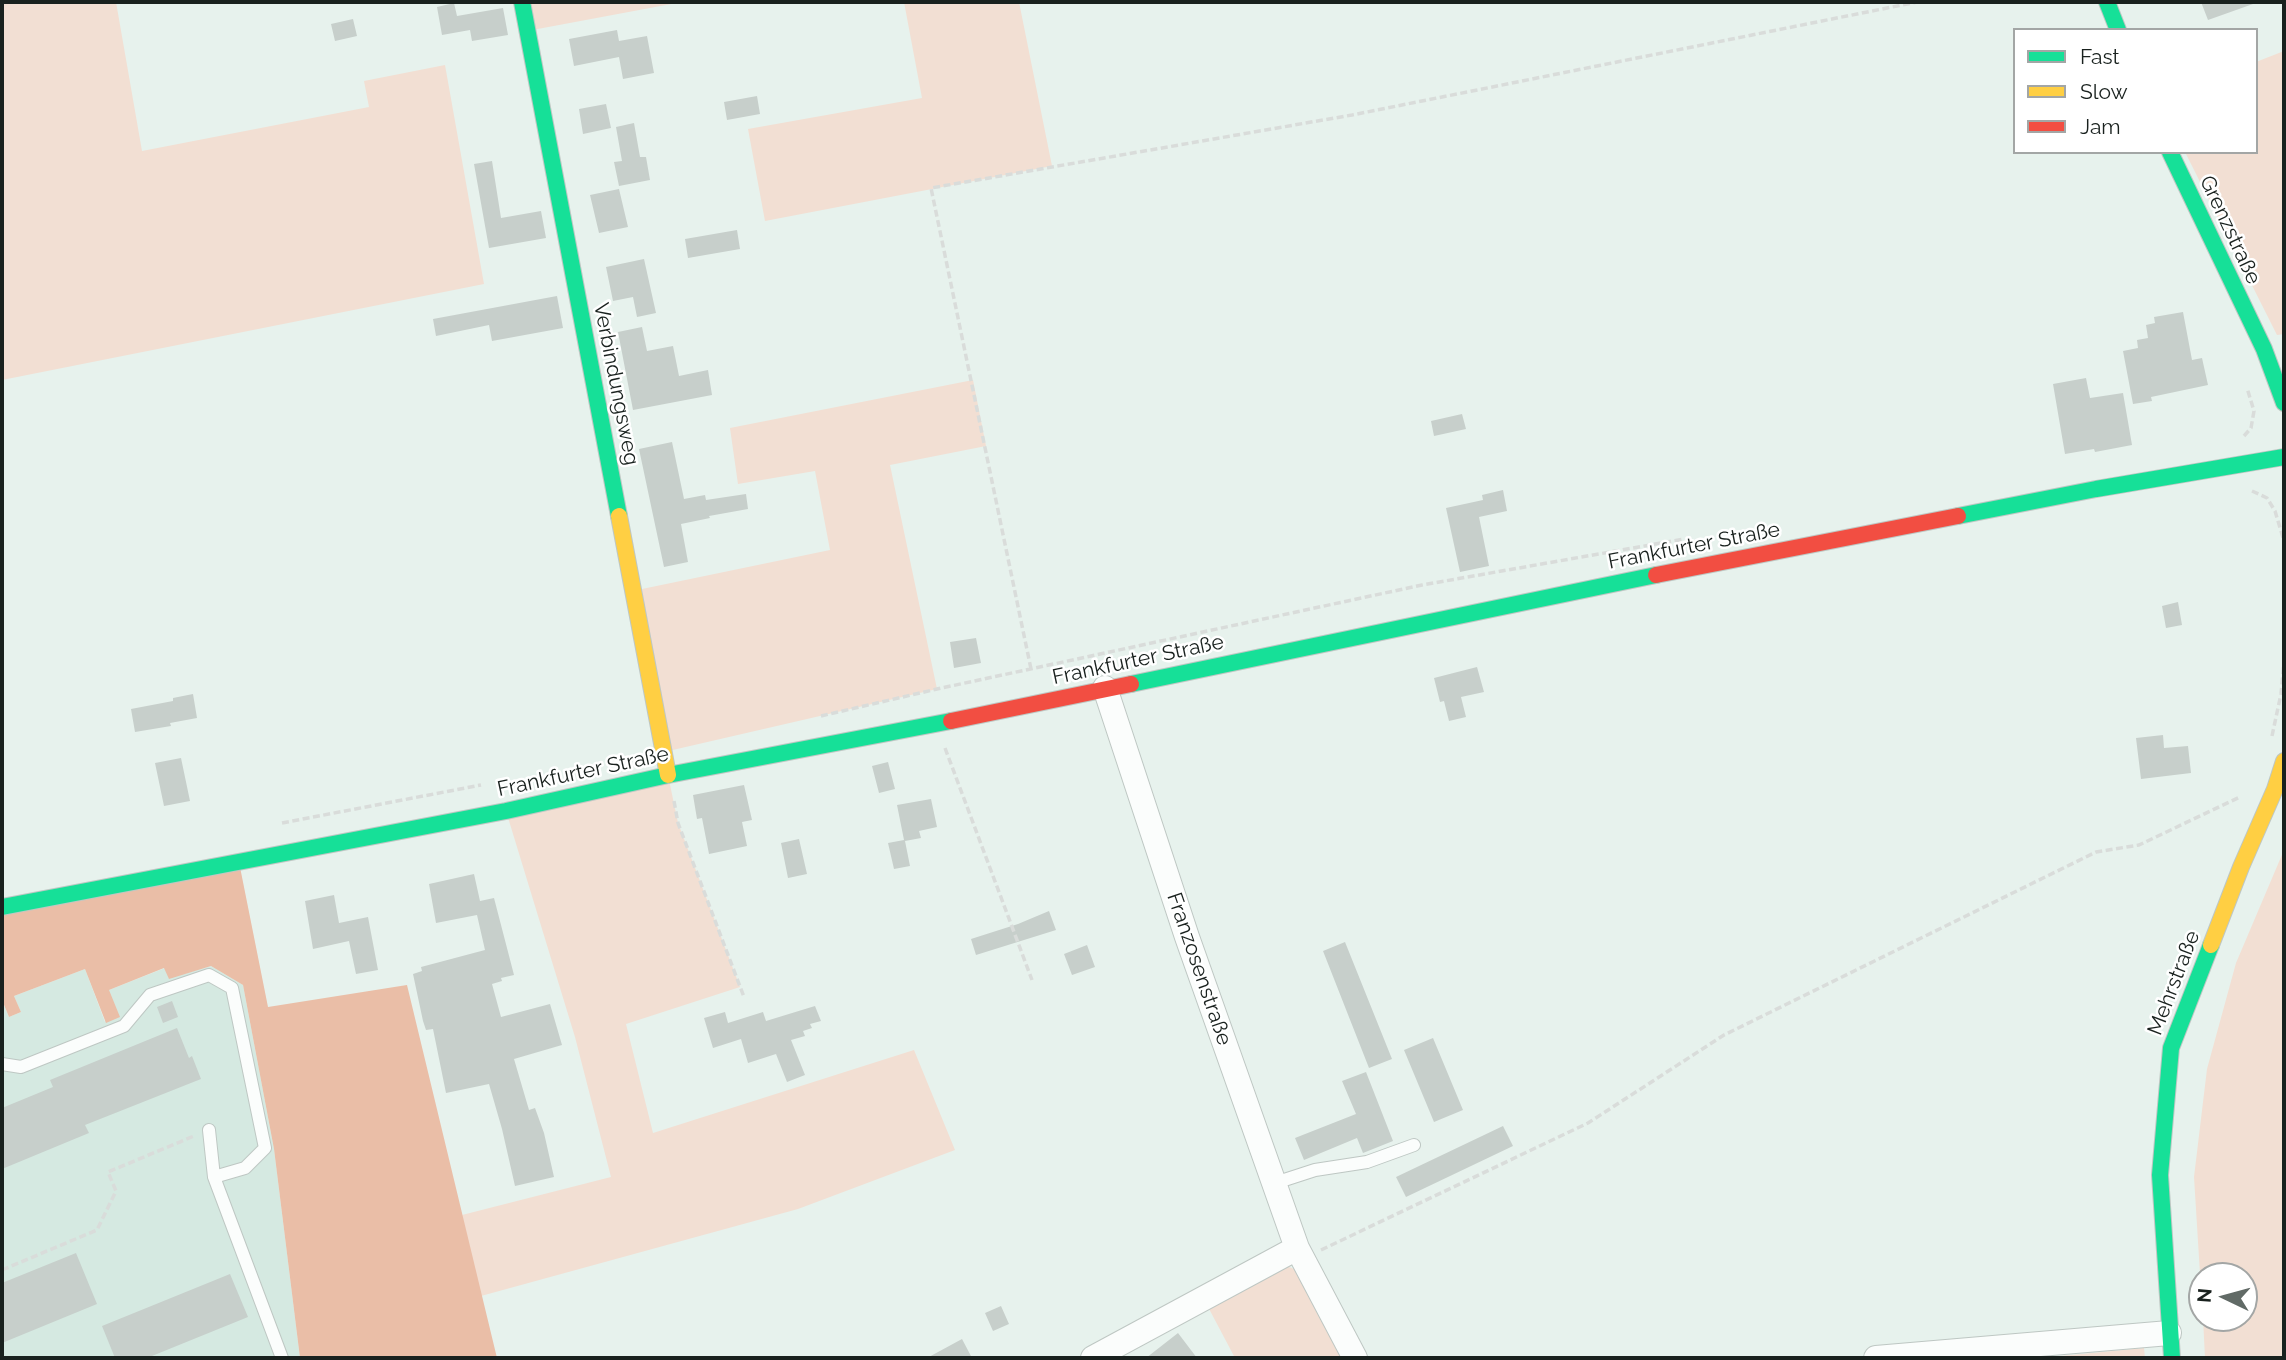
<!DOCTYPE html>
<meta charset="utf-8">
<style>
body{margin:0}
#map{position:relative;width:2286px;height:1360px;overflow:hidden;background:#e7f2ed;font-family:Raleway,sans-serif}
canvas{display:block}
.frame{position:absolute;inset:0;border:4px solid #19211e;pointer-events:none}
.legend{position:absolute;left:2013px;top:28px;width:245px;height:126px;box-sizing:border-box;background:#fff;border:2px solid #a3a6a5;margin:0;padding:9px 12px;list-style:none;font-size:21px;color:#19211e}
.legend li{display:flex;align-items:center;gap:14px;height:35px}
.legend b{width:35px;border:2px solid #a3a6a5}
.north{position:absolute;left:2188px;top:1262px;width:70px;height:70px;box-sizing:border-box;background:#fff;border:2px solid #a3a6a5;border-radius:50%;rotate:275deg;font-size:19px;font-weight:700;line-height:28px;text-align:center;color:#19211e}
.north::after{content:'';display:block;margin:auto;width:24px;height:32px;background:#616a66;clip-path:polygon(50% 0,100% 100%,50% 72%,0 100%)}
</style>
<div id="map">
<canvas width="2286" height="1360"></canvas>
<div class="frame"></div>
<ul class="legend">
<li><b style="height:9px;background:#16e098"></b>Fast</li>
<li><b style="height:9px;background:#ffcf43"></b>Slow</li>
<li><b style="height:9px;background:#f24e42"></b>Jam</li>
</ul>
<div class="north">N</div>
</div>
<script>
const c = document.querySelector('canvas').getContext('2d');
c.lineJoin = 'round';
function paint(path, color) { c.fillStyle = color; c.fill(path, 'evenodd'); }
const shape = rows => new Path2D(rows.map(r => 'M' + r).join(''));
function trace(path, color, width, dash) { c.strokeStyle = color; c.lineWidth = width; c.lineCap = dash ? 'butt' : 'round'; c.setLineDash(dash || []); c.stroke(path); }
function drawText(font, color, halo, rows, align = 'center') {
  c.font = font + ' Raleway,sans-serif'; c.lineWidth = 5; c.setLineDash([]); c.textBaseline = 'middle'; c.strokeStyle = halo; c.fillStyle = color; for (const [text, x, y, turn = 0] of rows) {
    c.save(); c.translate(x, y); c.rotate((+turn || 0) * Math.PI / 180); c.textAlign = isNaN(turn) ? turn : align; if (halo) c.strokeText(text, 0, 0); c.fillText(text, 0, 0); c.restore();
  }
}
paint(shape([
 [211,966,243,985,274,1149,300,1358,2,1358,2,1001,9,1017,21,1012,14,996,85,969,105,1022,109,990,165,968,169,978]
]), '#d5e9e1');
paint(shape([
 [2,2,116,2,142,151,369,107,364,81,445,65,484,284,2,380],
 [522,2,682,2,527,31],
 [904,2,1019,2,1052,166,765,221,748,129,922,98],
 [2284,51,2284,334,2277,335,2185,152,2256,152,2256,62],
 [973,380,986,446,890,465,937,689,664,752,642,589,830,550,815,471,738,484,730,428],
 [668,775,678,823,740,987,626,1024,653,1133,914,1050,955,1150,798,1209,481,1296,462,1215,611,1177,575,1037,506,811],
 [2284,850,2284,1358,2205,1358,2203,1318,2244,1318,2244,1276,2202,1276,2202,1306,2194,1177,2207,1069,2236,963],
 [1284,1265,1299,1271,1347,1358,1235,1358,1207,1305],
 [2144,1348,2145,1358,2040,1358]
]), '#f2dfd3');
paint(shape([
 [239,862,268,1007,407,985,497,1358,300,1358,274,1149,243,985,211,966,169,979,164,968,109,990,120,1017,106,1023,85,969,14,996,21,1012,9,1017,2,1000,2,908]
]), '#eabea7');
paint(shape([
 [2201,2,2253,2,2253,4,2208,20],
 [454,3,457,16,503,8,508,35,472,41,470,30,442,35,437,7],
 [353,19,357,36,335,41,331,24],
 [617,30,619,41,647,36,654,73,623,79,619,57,574,66,569,39],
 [757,96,760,114,727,120,724,102],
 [606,104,611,128,583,134,579,109],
 [634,123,640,157,646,157,650,180,619,186,614,162,622,161,616,127],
 [492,161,501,218,541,211,546,238,489,248,474,164],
 [619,189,628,227,599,233,590,195],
 [737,230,740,249,688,258,685,239],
 [644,259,656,313,637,317,633,297,613,301,606,267],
 [557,296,563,328,492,341,489,325,436,336,433,319],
 [2183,312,2192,360,2202,358,2208,385,2151,397,2152,401,2133,404,2123,351,2138,348,2137,340,2148,338,2146,325,2155,323,2154,317],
 [642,327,647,351,673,346,679,376,708,370,712,395,633,410,618,332],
 [2086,378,2090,398,2123,393,2132,445,2095,452,2094,449,2065,454,2053,384],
 [1462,414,1466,429,1434,436,1431,421],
 [672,442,684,499,705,495,706,500,746,494,748,509,709,516,710,518,681,524,688,562,664,567,639,449],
 [1503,490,1507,511,1479,517,1489,566,1460,572,1446,508,1483,500,1482,495],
 [2178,602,2182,625,2166,628,2162,606],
 [976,638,981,663,954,668,950,642],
 [1477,667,1484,692,1461,697,1466,717,1449,721,1444,701,1440,702,1434,678],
 [193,694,197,718,170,723,171,726,135,732,131,709,173,701,173,698],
 [2163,735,2164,748,2188,746,2191,773,2141,779,2136,738],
 [181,758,190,801,164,806,155,763],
 [888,762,895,789,879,793,872,766],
 [744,785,752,820,742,822,747,846,709,854,702,818,697,819,693,795],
 [931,799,937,827,919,831,921,838,905,841,910,866,894,869,888,843,904,840,897,805],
 [799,839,807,874,788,878,781,843],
 [474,874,480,901,494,898,514,975,501,978,502,981,492,984,501,1017,550,1004,562,1045,514,1059,529,1110,535,1108,544,1133,554,1177,515,1186,502,1129,489,1084,446,1093,433,1029,426,1030,423,1021,413,974,422,971,421,967,485,950,477,915,436,923,429,884],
 [334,895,339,923,368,917,378,970,356,974,349,941,313,949,305,901],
 [1049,911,1056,930,976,955,971,939,1018,924],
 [1345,942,1392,1059,1369,1068,1323,951],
 [1087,945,1095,967,1072,975,1064,954],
 [172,1001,178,1017,163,1023,157,1007],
 [815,1006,821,1021,810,1024,812,1028,803,1031,805,1036,791,1040,805,1075,787,1082,776,1054,748,1063,741,1039,713,1048,704,1018,725,1012,728,1023,763,1012,766,1021],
 [177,1028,189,1058,192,1056,201,1079,85,1125,89,1133,2,1169,2,1108,53,1087,50,1080],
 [1433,1038,1463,1110,1434,1122,1404,1050],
 [1366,1072,1393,1141,1363,1153,1357,1138,1304,1160,1295,1138,1356,1114,1342,1081],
 [1503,1126,1513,1146,1406,1197,1396,1177],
 [76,1253,97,1304,2,1343,2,1283],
 [230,1274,248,1317,147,1358,115,1358,102,1326],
 [1001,1306,1009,1324,993,1331,985,1313],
 [1178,1333,1197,1358,1146,1358],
 [962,1339,972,1358,927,1358]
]), '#c7cfcb');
const lane = shape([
 [2,1064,21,1067,124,1026,150,995,209,975,232,988,265,1148,245,1168,214,1177],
 [209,1130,214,1177,282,1358],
 [1275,1183,1315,1170,1367,1162,1414,1145]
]);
const street = shape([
 [1105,688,1187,937,1297,1248,1355,1358],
 [1093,1358,1297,1248],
 [1876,1358,2169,1333]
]);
const fast = shape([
 [522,2,619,516],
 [2107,2,2118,30],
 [2170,152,2264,349,2284,403],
 [1958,516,2096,489,2284,457],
 [1131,684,1656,575],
 [2,907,506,811,668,775,951,721],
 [2172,1358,2160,1175,2171,1048,2211,945]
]);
const slow = shape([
 [619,516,668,775],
 [2211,945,2241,867,2275,789,2284,761]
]);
const jam = shape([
 [1656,575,1958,516],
 [951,721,1131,684]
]);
trace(lane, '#bec7c3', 14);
trace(street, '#bec7c3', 26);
trace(fast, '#bec7c3', 18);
trace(slow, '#bec7c3', 18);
trace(jam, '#bec7c3', 18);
trace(shape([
 [2244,436,2251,428,2254,411,2247,388],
 [2252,491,2267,498,2275,511,2284,541],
 [1031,669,931,188,1352,115,1917,2],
 [821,716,937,689,1422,585,1684,539],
 [2272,736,2281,694,2284,662],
 [945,748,1032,980],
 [674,801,678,823,744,997],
 [282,823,481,785],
 [1321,1250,1588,1123,1724,1035,2096,852,2139,845,2240,797],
 [2,1270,97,1230,116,1191,108,1172,194,1136]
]), '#d9dcda', 3.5, [7, 3.5]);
trace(lane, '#fbfdfc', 12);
trace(street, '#fbfdfc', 24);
trace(fast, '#16e098', 16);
trace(slow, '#ffcf43', 16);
trace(jam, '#f24e42', 16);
drawText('21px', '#19211e', '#fff', [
 ["Grenzstraße",2230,230,65],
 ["Verbindungsweg",616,384,79],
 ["Frankfurter Straße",1694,546,-11],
 ["Frankfurter Straße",1138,660,-12],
 ["Frankfurter Straße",583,772,-12],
 ["Franzosenstraße",1199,969,71],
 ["Mehrstraße",2174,983,-69]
]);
</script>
